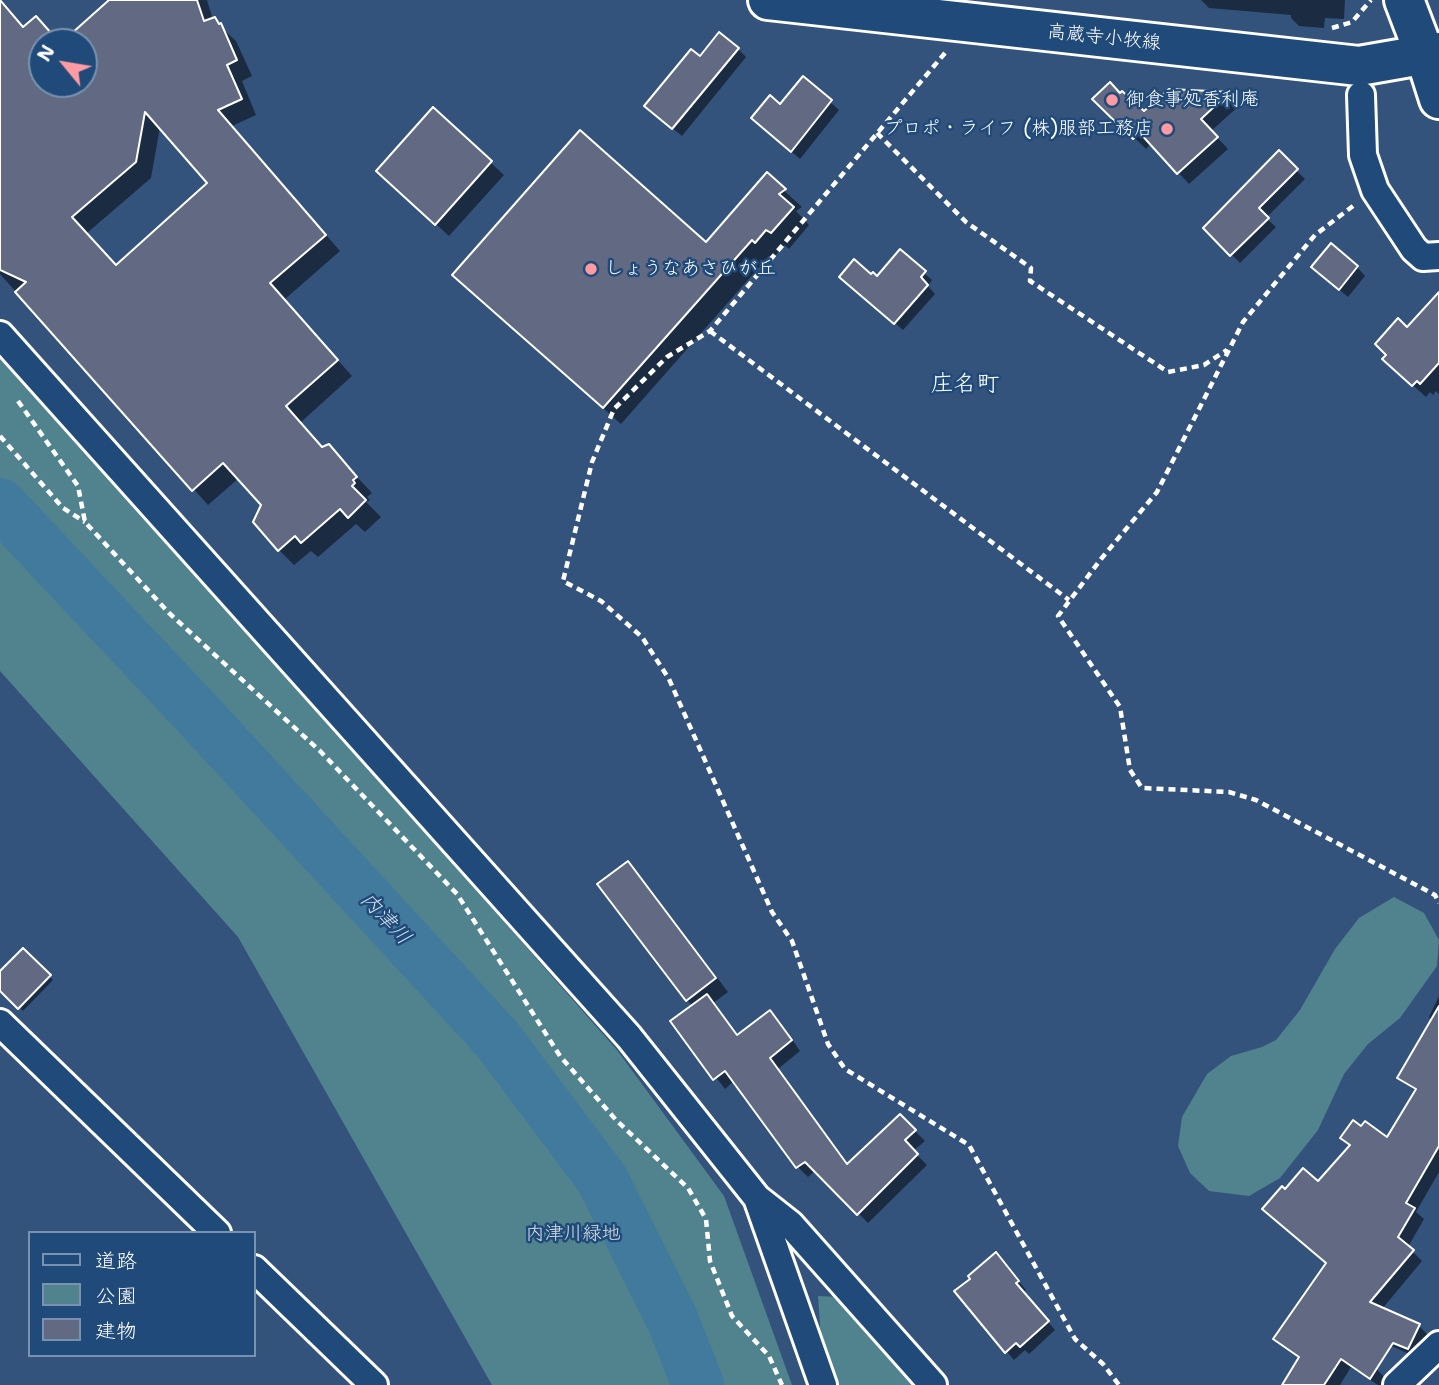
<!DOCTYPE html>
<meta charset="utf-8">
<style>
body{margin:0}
#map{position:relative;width:1439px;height:1385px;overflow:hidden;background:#33537d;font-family:"Shantell Sans","Klee One",sans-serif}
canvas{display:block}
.legend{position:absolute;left:28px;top:1231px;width:228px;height:126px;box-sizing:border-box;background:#1f4a7a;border:2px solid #7992af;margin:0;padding:9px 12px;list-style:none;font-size:21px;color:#fff}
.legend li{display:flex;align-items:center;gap:14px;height:35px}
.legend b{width:35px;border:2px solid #7992af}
.north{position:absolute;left:28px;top:28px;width:70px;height:70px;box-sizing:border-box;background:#1f4a7a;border:2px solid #7992af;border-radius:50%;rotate:300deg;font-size:19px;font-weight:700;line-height:28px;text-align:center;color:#fff}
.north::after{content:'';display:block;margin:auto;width:24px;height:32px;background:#ff9aa2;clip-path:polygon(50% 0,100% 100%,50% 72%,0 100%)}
</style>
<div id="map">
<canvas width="1439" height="1385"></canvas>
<ul class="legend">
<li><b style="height:9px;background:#1f4a7a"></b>道路</li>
<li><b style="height:19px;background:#51838e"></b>公園</li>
<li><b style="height:19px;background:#616983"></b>建物</li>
</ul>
<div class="north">N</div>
</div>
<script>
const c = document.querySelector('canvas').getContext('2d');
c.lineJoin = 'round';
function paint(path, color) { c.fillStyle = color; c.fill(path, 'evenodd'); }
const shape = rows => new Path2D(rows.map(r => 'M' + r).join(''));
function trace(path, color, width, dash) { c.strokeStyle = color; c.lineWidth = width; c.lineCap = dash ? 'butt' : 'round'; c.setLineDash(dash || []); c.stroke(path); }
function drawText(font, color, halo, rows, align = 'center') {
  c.font = font + ' "Shantell Sans","Klee One",sans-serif'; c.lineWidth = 5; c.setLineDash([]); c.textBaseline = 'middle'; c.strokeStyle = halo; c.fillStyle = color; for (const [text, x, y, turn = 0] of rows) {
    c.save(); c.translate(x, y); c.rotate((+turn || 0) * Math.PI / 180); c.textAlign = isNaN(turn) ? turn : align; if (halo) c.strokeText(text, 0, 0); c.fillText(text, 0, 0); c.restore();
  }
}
paint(shape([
 [0,350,617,1050,724,1196,792,1385,492,1385,238,937,0,671],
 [1394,897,1424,913,1439,940,1437,966,1400,1018,1368,1044,1344,1074,1318,1130,1280,1178,1249,1196,1209,1191,1190,1173,1178,1146,1182,1117,1207,1074,1231,1056,1262,1047,1276,1040,1300,1010,1335,949,1359,918],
 [818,1296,838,1297,913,1385,836,1385,821,1340]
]), '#51838e');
paint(shape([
 [112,0,207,0,213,20,236,41,252,76,242,81,256,115,232,126,340,251,284,300,352,376,300,423,323,449,328,446,372,493,367,497,370,500,366,502,381,517,365,532,356,524,318,557,311,551,294,565,279,550,263,504,239,478,208,505,0,274,0,5,1,4,24,28,59,42,42,42,42,84,84,84,84,42,65,42],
 [160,127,210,183,116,266,87,233,151,178],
 [1201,0,1345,0,1344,19,1325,18,1324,28,1299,26,1291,18,1291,15,1209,8],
 [738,49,746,57,682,136,655,114,700,58],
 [1169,91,1229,94,1240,105,1211,131,1228,149,1189,184,1151,143,1146,149,1095,99,1144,114],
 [830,102,839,110,800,159,762,126,780,106],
 [433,110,504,175,449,236,392,184],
 [1279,153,1305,179,1266,218,1276,227,1240,263,1205,228],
 [767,175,802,207,796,211,809,225,789,249,784,245,773,259,769,256,621,424,472,292,706,245],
 [1357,267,1365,276,1348,297,1322,275],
 [924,273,932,280,928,286,935,294,903,330,850,284,871,277],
 [1439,303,1439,394,1436,391,1433,395,1430,392,1426,397,1397,371,1407,329],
 [628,863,640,876,728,992,713,1003,739,1036,770,1012,780,1022,800,1051,778,1069,849,1165,900,1116,925,1141,913,1151,927,1165,868,1223,816,1170,808,1177,798,1167,734,1081,725,1089,672,1021,693,1006,687,1000],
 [23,950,53,980,23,1011,0,988,0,973],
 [1439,996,1439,1172,1416,1212,1424,1219,1408,1247,1422,1261,1382,1309,1419,1326,1428,1335,1418,1358,1325,1316,1392,1385,1378,1385,1351,1367,1340,1385,1290,1385,1300,1359,1275,1338,1327,1263,1286,1191,1318,1184,1351,1146,1342,1138,1362,1128,1388,1140,1416,1091,1400,1078,1432,1021,1429,1017],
 [996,1254,1026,1290,1023,1292,1055,1330,1029,1354,1025,1350,1014,1360,957,1292]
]), '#0007');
trace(shape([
 [0,504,204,721,497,1039,602,1179,673,1321,698,1385]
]), '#427a9d', 52);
const building = shape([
 [0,0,23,27,36,16,59,42,42,42,42,84,84,84,84,42,62,42,109,0,197,0,204,21,215,17,219,24,221,23,237,60,227,65,242,99,218,110,326,235,270,283,338,360,286,406,322,447,329,444,357,477,353,480,355,483,352,486,366,500,348,518,340,509,301,543,295,536,278,551,253,522,261,505,223,463,192,491,15,292,26,282,0,270,0,0],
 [145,112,207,183,116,265,72,217,136,162,145,112],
 [719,32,739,48,672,129,644,106,691,49,700,56,719,32],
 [803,76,832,100,791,152,751,118,770,95,780,104,803,76],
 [1110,82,1120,93,1122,91,1144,111,1169,89,1230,92,1201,119,1218,137,1177,174,1139,132,1133,139,1092,99,1110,82],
 [433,107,492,161,435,225,376,171,433,107],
 [580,130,706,242,767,172,786,189,779,194,794,207,771,233,766,230,755,243,752,240,603,408,452,275,580,130],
 [1279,150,1298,169,1259,208,1269,218,1230,256,1203,228,1279,150],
 [1331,243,1358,266,1339,290,1311,267,1331,243],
 [900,249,926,271,921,277,928,285,894,324,839,277,854,259,871,274,873,272,877,276,900,249],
 [1439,292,1439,363,1420,384,1417,381,1412,386,1382,359,1386,355,1375,344,1398,318,1407,327,1439,292],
 [628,861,716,978,686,1001,597,884,628,861],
 [23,948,51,975,18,1009,0,991,0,971,23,948],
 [707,994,737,1035,770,1010,792,1040,770,1058,847,1164,900,1114,916,1130,905,1140,918,1154,857,1215,805,1162,796,1168,725,1071,713,1080,670,1021,707,994],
 [1439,1006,1439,1146,1406,1203,1415,1208,1398,1237,1414,1250,1370,1302,1420,1324,1408,1349,1393,1343,1370,1379,1341,1359,1324,1385,1282,1385,1299,1357,1273,1339,1326,1263,1262,1209,1282,1186,1285,1189,1303,1168,1318,1181,1350,1145,1340,1138,1353,1120,1361,1126,1365,1121,1387,1137,1416,1089,1397,1078,1439,1006],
 [996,1252,1019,1281,1016,1283,1049,1321,1020,1347,1016,1343,1005,1353,954,1291,970,1279,968,1276,996,1252]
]);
paint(building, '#616983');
trace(building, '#fff', 2);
const street = shape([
 [1361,95,1363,155,1375,190,1414,249,1423,257,1439,256],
 [0,335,629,1037,757,1198,823,1385],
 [0,1023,217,1233],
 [757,1198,790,1224,933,1385],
 [254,1269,374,1385],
 [1397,1385,1439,1345]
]);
const secondary = shape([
 [768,0,1359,66,1439,52],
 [1404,0,1425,55,1439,99]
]);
trace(street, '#fff', 32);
trace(secondary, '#fff', 44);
trace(shape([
 [1332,28,1352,22,1371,0],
 [945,53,710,331,667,357,614,409,592,462,563,581,601,601,642,637,669,679,772,912,792,941,828,1044,845,1069,969,1145,1075,1339,1103,1364,1119,1385],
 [877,133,966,222,1031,268,1030,281,1168,372,1204,365,1227,350],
 [1353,206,1315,235,1243,322,1157,492,1101,559,1058,616,1120,707,1130,770,1142,788,1229,792,1256,800,1435,895,1439,903],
 [710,331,1069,600],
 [18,401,78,486,85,522,169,613,320,751,457,894,560,1056,616,1120,688,1188,706,1219,710,1261,732,1316,769,1356,782,1385],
 [0,436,63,508,85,522]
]), '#fff', 4.5, [7, 5]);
trace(street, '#1f4a7a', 26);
trace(secondary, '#1f4a7a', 38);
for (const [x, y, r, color] of [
 [1112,100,7,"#ff9aa2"],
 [1167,129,7,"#ff9aa2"],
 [591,269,7,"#ff9aa2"]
]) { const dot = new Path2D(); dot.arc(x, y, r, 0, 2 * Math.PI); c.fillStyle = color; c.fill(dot); trace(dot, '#1f4a7a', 2.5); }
drawText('19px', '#fff', '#1f4a7a', [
 ["高蔵寺小牧線",1104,38,6]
]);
drawText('19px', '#fff', '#1f4a7a', [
 ["御食事処香利庵",1126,100],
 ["プロポ・ライフ (株)服部工務店",1153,129,"right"],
 ["しょうなあさひが丘",605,269]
], 'left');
drawText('19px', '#d4e0e3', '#1f4a7a', [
 ["内津川緑地",573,1234]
]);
drawText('italic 21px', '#d0dee6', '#1f4a7a', [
 ["内津川",385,919,47]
]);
drawText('23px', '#fff', '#1f4a7a', [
 ["庄名町",965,385]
]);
</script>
